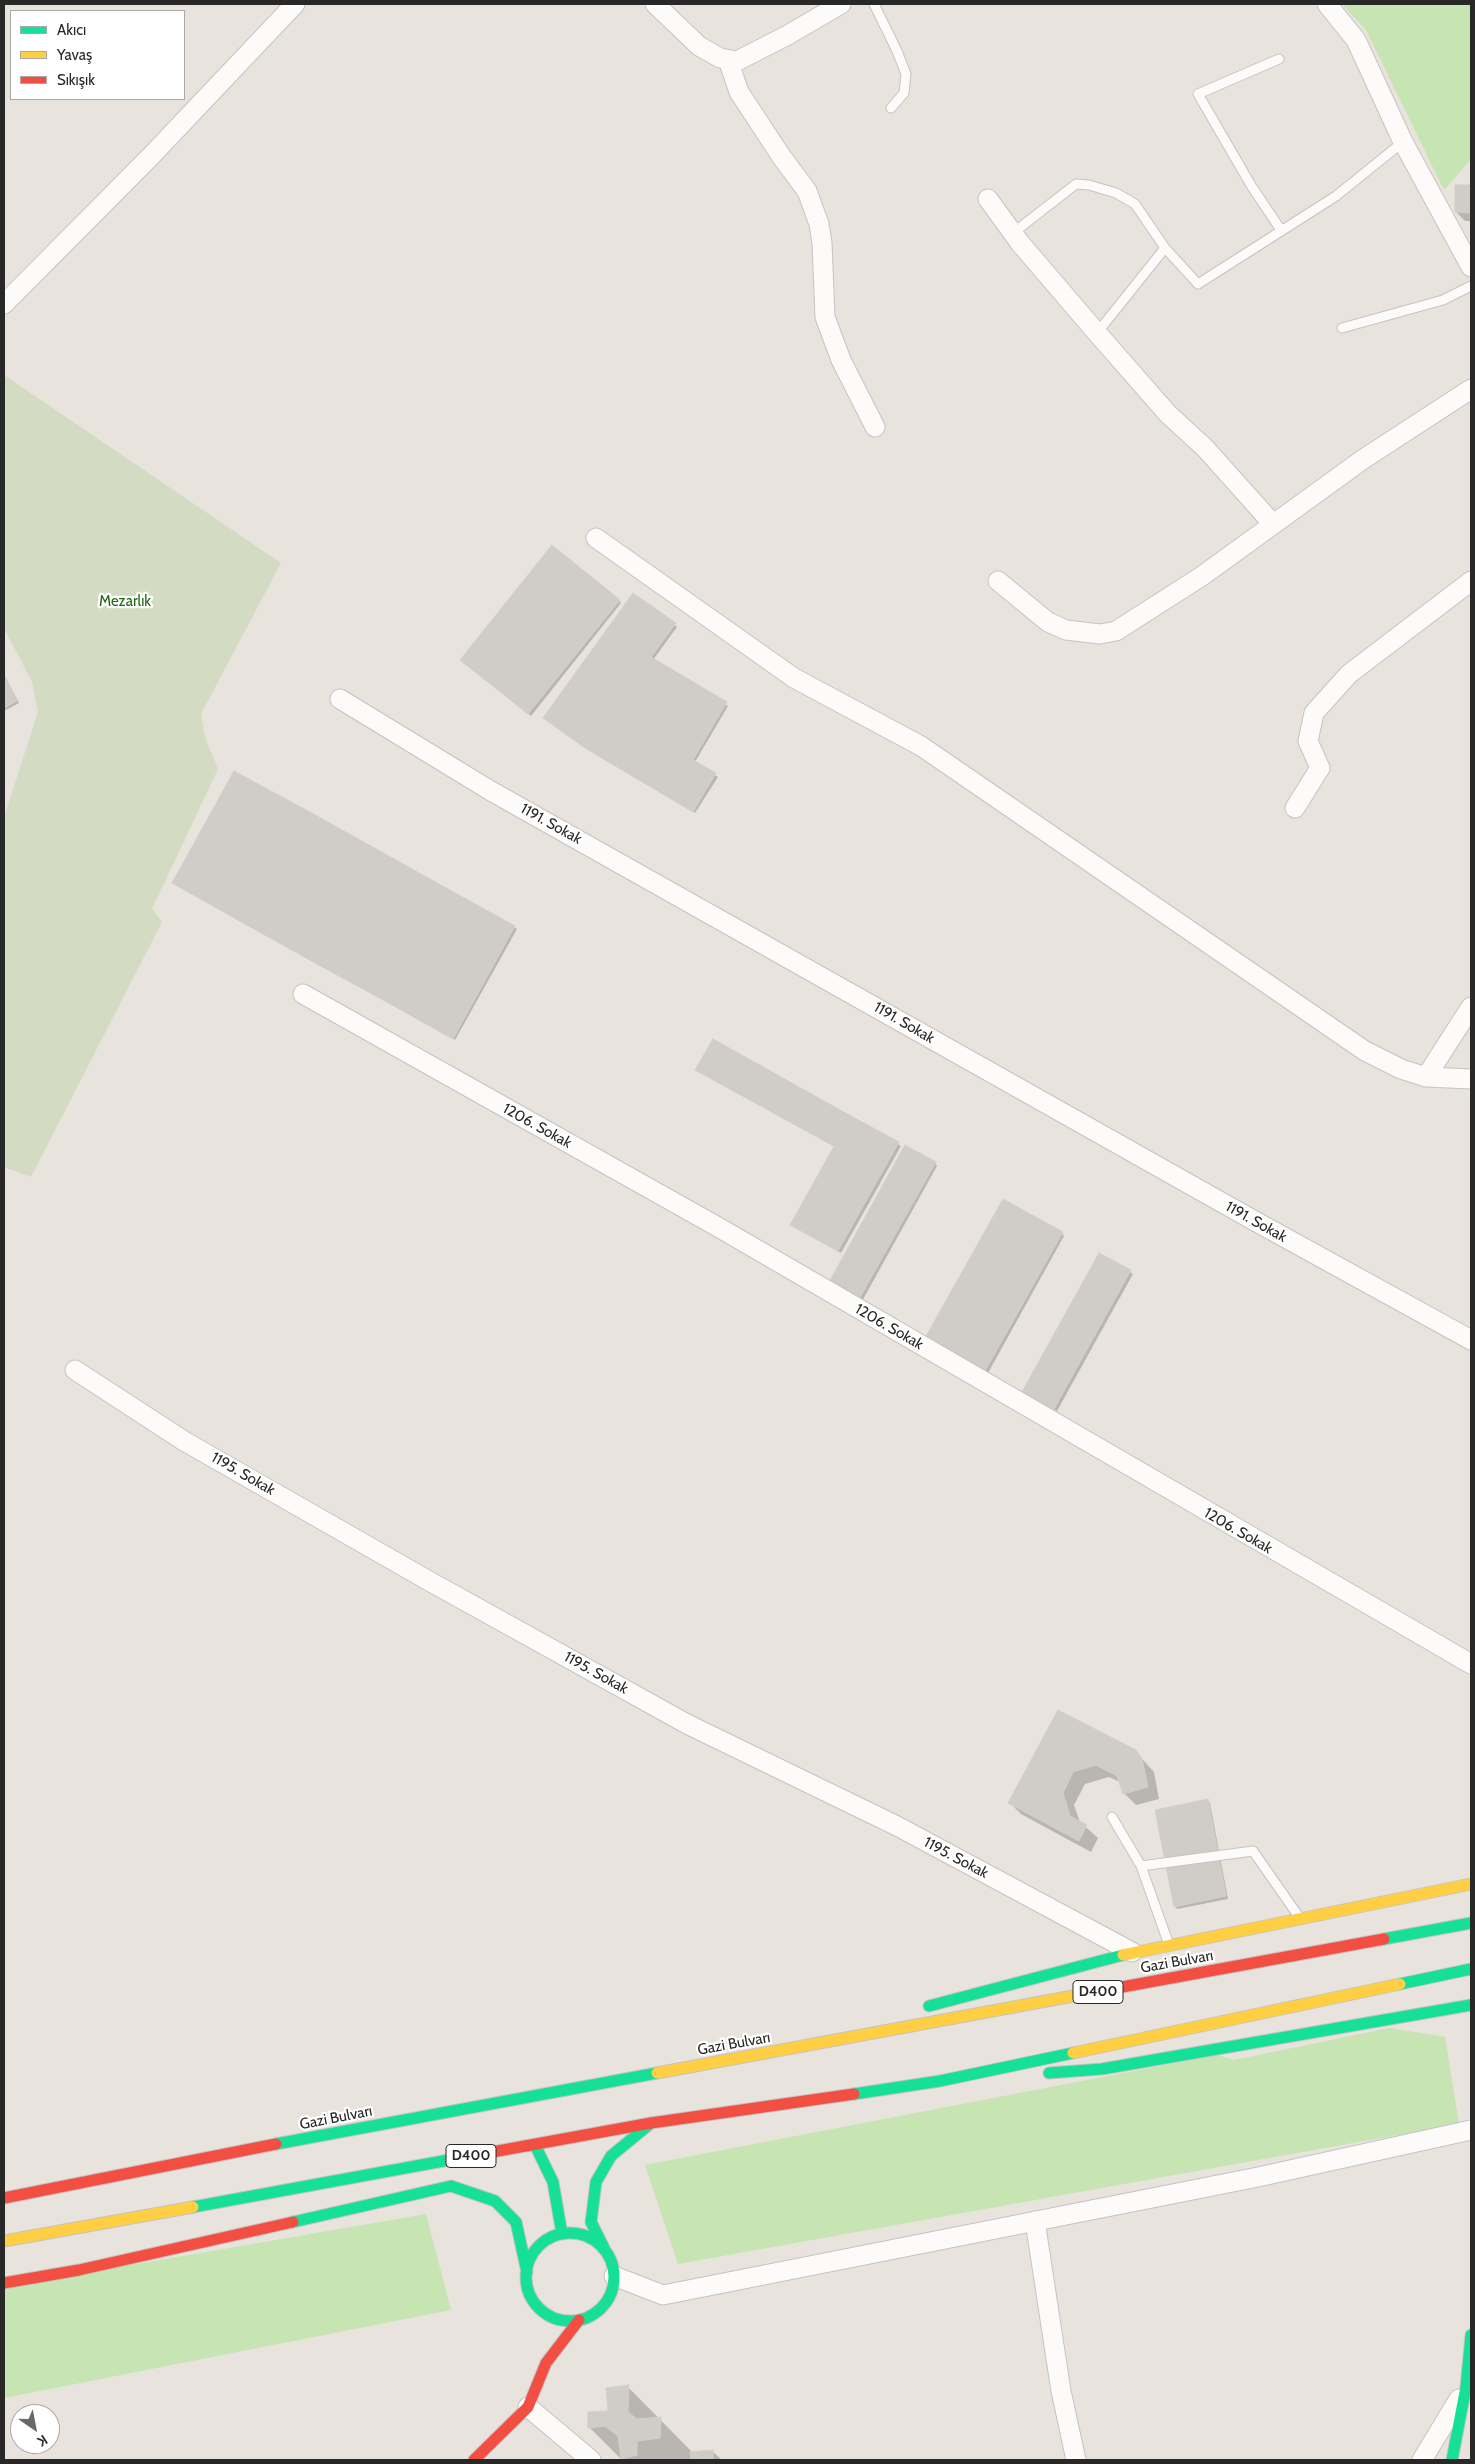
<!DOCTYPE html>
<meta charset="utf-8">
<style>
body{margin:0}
#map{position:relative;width:1475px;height:2464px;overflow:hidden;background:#e8e3dc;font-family:Cabin,sans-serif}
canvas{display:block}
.frame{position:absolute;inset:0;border:5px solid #282828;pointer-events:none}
.legend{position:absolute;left:10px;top:10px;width:175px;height:90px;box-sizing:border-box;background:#fff;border:1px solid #a9a9a9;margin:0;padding:6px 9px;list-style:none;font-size:15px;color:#282828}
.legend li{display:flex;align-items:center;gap:10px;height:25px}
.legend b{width:25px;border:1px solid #a9a9a9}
.north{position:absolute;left:10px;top:2404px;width:50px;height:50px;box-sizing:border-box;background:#fff;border:1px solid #a9a9a9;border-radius:50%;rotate:147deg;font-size:14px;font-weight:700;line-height:20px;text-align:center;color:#282828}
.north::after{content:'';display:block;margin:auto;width:18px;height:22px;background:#6b6967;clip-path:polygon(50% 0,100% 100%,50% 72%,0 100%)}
</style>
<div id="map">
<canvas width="1475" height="2464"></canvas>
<div class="frame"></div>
<ul class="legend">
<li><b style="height:6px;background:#16e098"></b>Akıcı</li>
<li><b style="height:6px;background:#ffcf43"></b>Yavaş</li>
<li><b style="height:6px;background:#f24e42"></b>Sıkışık</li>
</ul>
<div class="north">K</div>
</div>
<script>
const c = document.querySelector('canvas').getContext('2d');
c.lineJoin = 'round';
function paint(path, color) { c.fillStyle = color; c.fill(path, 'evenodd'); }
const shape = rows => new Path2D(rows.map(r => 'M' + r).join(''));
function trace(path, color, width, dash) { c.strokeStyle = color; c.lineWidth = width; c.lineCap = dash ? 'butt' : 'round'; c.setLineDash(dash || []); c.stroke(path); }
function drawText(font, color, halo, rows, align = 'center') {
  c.font = font + ' Cabin,sans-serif'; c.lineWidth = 4.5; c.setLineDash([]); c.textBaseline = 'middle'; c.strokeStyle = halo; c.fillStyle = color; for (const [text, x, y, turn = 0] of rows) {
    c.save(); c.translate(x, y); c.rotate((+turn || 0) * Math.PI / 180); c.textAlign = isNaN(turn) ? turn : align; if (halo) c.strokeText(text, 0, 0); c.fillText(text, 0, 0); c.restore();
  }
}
paint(shape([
 [1342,4,1471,4,1471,159,1444,190,1366,30],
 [1389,2028,1445,2037,1459,2124,678,2264,645,2165,1217,2055,1234,2060],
 [426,2214,451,2310,4,2398,4,2287]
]), '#c6e5b2');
paint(shape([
 [4,375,281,563,201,714,205,737,218,769,152,909,162,922,31,1177,4,1167,4,817,38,712,32,682,4,628]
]), '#d3dcc3');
paint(shape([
 [1457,186,1471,186,1471,221,1465,221,1456,212],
 [634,595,677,627,653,660,728,706,695,762,718,777,695,813,589,750],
 [619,601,621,603,531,716,464,662],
 [4,674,19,703,4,711],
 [235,772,517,929,455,1040,173,883],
 [713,1041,901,1146,841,1253,794,1227,835,1147,699,1072],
 [935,1163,937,1166,861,1303,829,1284],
 [1062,1233,1064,1236,988,1373,929,1341],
 [1100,1254,1133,1274,1057,1411,1026,1394],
 [1058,1711,1135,1751,1154,1772,1159,1799,1136,1805,1124,1793,1120,1782,1109,1777,1085,1784,1074,1805,1080,1822,1098,1838,1091,1852,1021,1814,1009,1802],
 [1207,1800,1210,1803,1228,1899,1177,1909,1175,1906],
 [628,2387,693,2453,712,2451,722,2460,622,2460,589,2427,609,2412]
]), '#0003');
const building = shape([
 [1455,185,1471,185,1471,213,1455,212,1455,185],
 [552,545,620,600,528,714,460,660,552,545],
 [633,593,676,623,585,748,543,718,633,593],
 [651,657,727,702,693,760,716,773,693,812,585,748,651,657],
 [4,675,17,701,4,708,4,675],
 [234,771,308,811,245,924,172,883,234,771],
 [308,811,378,850,315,963,245,924,308,811],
 [378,850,439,884,376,996,315,963,378,850],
 [439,884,515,926,453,1039,376,996,439,884],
 [713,1039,851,1116,834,1146,695,1070,713,1039],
 [851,1116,899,1142,838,1251,790,1225,851,1116],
 [905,1145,936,1162,858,1301,828,1284,905,1145],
 [1003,1199,1063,1232,985,1371,925,1338,1003,1199],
 [1099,1253,1131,1270,1054,1409,1022,1392,1099,1253],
 [1058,1710,1136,1750,1142,1759,1148,1787,1123,1794,1117,1776,1096,1765,1073,1772,1063,1793,1070,1816,1087,1825,1079,1841,1008,1803,1058,1710],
 [1208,1799,1226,1896,1174,1907,1155,1810,1208,1799],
 [629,2385,628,2412,637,2419,661,2417,660,2438,637,2441,637,2455,621,2459,618,2436,605,2426,588,2428,588,2412,608,2411,606,2388,629,2385],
 [713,2450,713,2460,691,2460,690,2452,713,2450]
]);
paint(building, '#d0cdc8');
trace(building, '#d2cfc9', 1);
const lane = shape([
 [874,4,897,51,906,74,904,93,891,108],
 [1279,59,1198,94,1252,187,1281,230],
 [1013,233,1076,184,1089,185,1116,193,1135,204,1165,248],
 [1342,328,1443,300,1471,286],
 [1097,333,1165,248,1198,284,1336,196,1403,142],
 [1112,1817,1141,1866,1168,1942],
 [1141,1866,1253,1851,1297,1914]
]);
const street = shape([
 [655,4,699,46,720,58,737,61,786,36,841,4],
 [1327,4,1356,40,1403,142,1471,267],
 [728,60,739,92,781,156,807,191,819,224,822,243,825,317,841,360,875,427],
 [988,199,1020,243,1097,333,1168,414,1205,448,1273,524],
 [4,304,151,156,295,4],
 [596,538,794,678,921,746,1365,1051,1401,1069,1426,1077,1471,1007],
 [998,581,1048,622,1066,630,1100,634,1116,631,1202,576,1362,460,1471,389],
 [340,699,491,791,1253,1220,1471,1340],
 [1295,808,1320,768,1308,741,1314,713,1349,674,1471,581],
 [303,994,718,1227,1471,1664],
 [1426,1077,1471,1079],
 [75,1370,184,1441,429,1581,687,1724,897,1826,1132,1952],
 [1035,2221,1061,2391,1076,2460],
 [614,2276,663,2295,1258,2177,1471,2130],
 [528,2407,591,2460],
 [1422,2460,1459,2399]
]);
const fast = shape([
 [1384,1939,1471,1923],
 [1400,1984,1471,1969],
 [929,2006,1123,1955],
 [1049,2073,1102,2069,1471,2005],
 [854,2094,940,2081,1073,2053],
 [276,2144,657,2073],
 [535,2145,553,2182,562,2234],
 [193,2207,476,2155],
 [293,2222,451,2186,495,2201,516,2222,527,2272],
 '526 2277a44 44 0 1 1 88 0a44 44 0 1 1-88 0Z',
 [604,2248,591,2222,596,2182,611,2156,651,2123],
 [1452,2460,1466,2387,1471,2335]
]);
const slow = shape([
 [1123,1955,1471,1884],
 [1073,2053,1400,1984],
 [657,2073,1084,1994],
 [4,2241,193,2207]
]);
const jam = shape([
 [1084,1994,1384,1939],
 [476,2155,651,2123,854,2094],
 [4,2198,276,2144],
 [4,2283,79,2270,293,2222],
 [474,2460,528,2407,546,2363,579,2320]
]);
trace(lane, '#c5c3c3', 11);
trace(street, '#c5c3c3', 21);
trace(fast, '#c5c3c3', 13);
trace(slow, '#c5c3c3', 13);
trace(jam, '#c5c3c3', 13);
trace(lane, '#fcfbfa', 9);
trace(street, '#fcfbfa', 19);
trace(fast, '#16e098', 11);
trace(slow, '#ffcf43', 11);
trace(jam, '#f24e42', 11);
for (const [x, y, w] of [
 [1098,1992,50],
 [471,2156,50]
]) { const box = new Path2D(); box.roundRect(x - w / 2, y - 11.5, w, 23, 4); c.fillStyle = '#fff'; c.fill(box); trace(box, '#282828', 1); }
drawText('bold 14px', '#282828', null, [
 ["D400",1098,1992],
 ["D400",471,2156]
]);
drawText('15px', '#236914', '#fff', [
 ["Mezarlık",125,602]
]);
drawText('15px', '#282828', '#fff', [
 ["1191. Sokak",551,824,29],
 ["1191. Sokak",904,1023,30],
 ["1206. Sokak",537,1126,29],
 ["1191. Sokak",1256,1222,29],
 ["1206. Sokak",889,1327,30],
 ["1195. Sokak",243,1474,30],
 ["1206. Sokak",1238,1531,30],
 ["1195. Sokak",596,1673,29],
 ["1195. Sokak",956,1858,28],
 ["Gazi Bulvarı",1177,1962,-10],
 ["Gazi Bulvarı",734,2044,-10],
 ["Gazi Bulvarı",336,2118,-11]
]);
</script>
